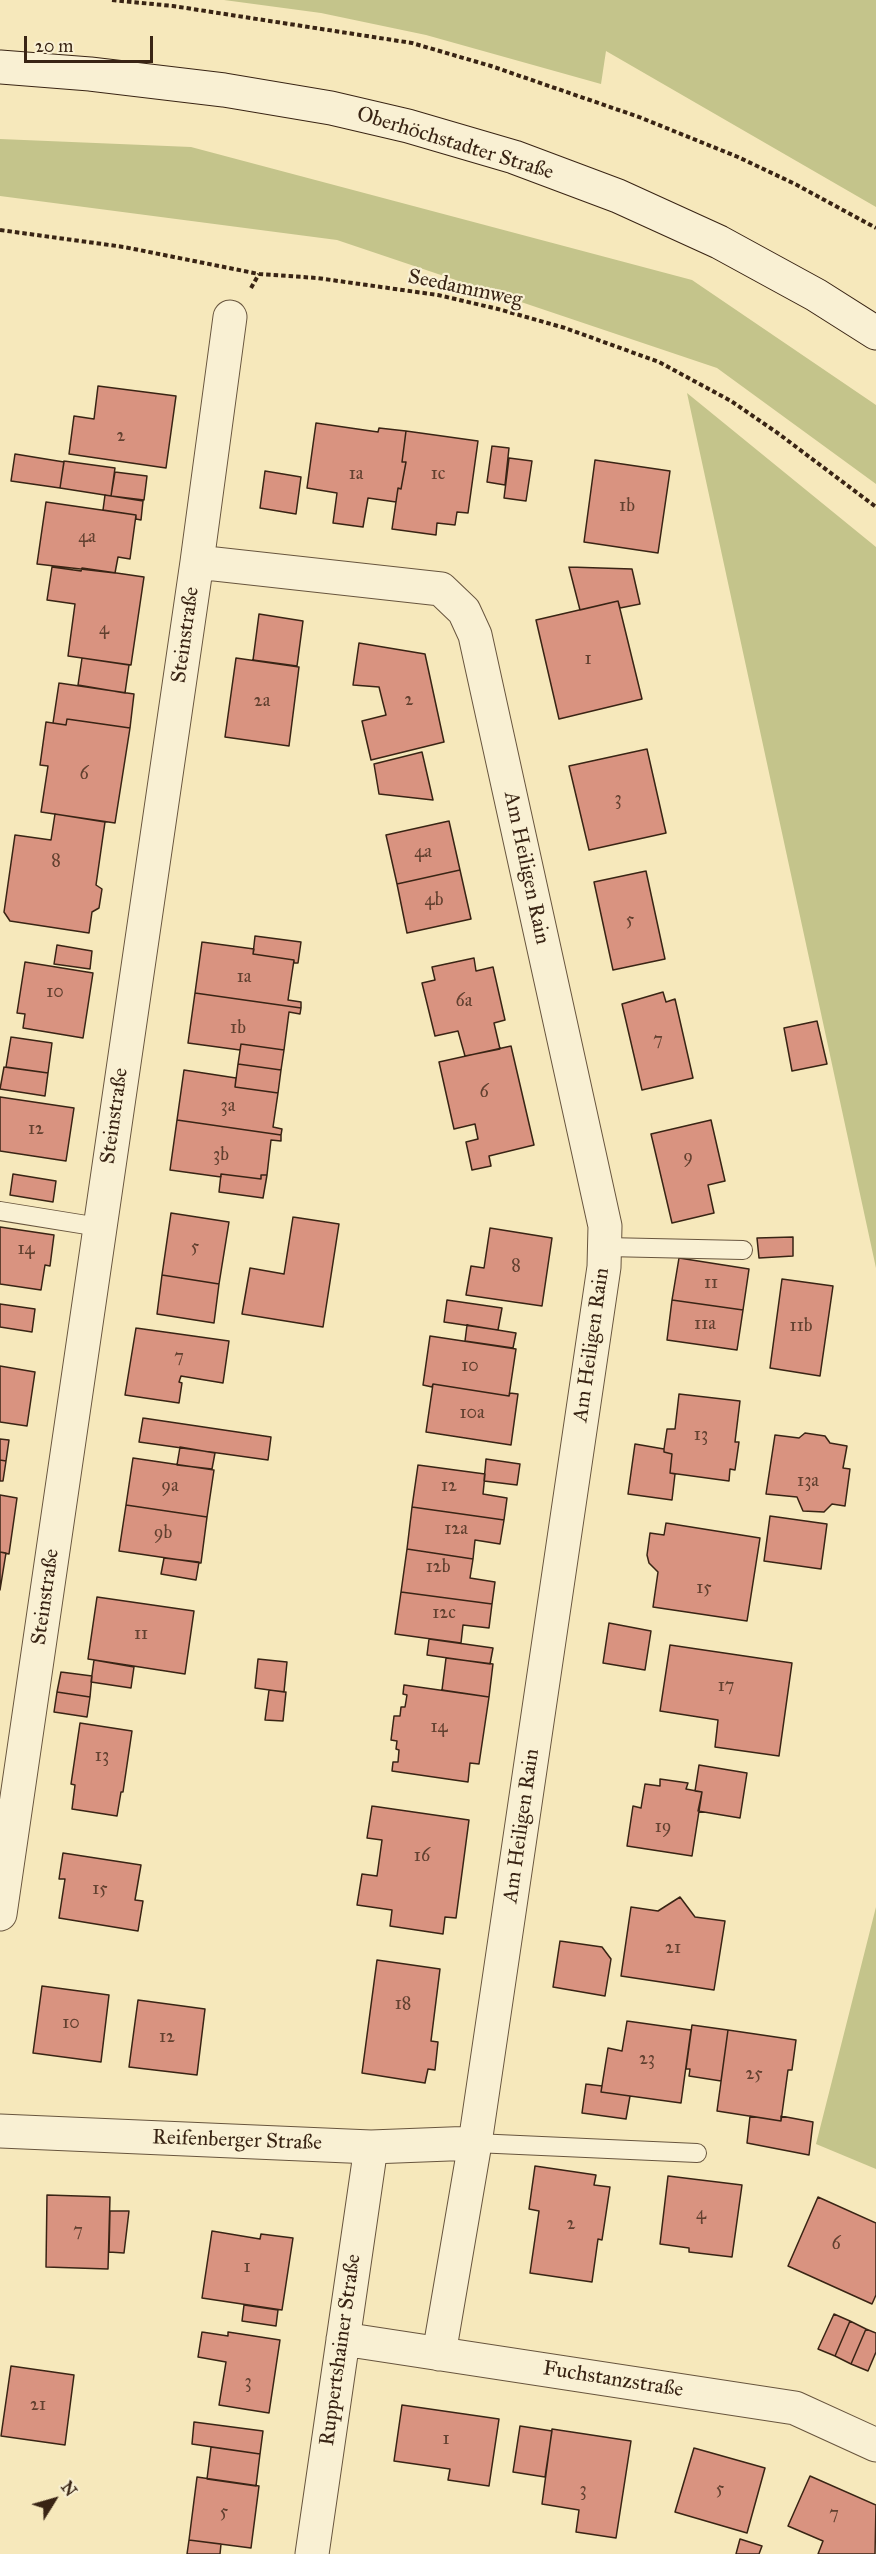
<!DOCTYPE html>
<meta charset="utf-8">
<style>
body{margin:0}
#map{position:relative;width:876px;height:2554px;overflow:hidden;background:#f6e8bb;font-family:"IM FELL Great Primer",serif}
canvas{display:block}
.north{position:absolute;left:24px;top:2470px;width:60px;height:60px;-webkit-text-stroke:4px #f9f0d3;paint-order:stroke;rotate:53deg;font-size:16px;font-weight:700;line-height:24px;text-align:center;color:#392414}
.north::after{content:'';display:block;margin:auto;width:21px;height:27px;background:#392414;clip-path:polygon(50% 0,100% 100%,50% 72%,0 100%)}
.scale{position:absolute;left:24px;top:36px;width:129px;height:27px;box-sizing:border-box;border:3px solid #392414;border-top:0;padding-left:8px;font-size:18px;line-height:21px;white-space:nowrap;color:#392414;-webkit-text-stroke:4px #f9f0d3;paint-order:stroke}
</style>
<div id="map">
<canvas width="876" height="2554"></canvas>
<div class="north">N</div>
<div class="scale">20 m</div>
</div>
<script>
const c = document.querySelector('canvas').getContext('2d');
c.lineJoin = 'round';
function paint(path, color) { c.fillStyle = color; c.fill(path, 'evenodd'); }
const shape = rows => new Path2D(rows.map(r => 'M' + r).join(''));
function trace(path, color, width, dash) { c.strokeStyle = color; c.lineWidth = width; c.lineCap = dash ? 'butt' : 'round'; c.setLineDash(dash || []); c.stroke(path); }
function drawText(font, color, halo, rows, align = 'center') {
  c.font = font + ' "IM FELL Great Primer",serif'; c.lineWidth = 4.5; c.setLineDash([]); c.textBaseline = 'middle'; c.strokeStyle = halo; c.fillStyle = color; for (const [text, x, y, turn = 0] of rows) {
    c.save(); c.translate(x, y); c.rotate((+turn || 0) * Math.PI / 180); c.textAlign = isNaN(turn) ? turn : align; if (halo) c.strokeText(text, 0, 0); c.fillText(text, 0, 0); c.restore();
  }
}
paint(shape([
 [224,0,876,0,876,207,606,51,601,84,426,35,321,13],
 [0,139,191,147,692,280,876,405,876,484,717,368,337,240,0,196],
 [687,393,876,547,876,1268],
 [876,1907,876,2169,816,2144]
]), '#c4c48b');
const building = shape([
 [98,386,176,396,166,468,69,454,74,416,94,419,98,386],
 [316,423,378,432,379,428,406,431,402,462,406,462,401,489,398,488,396,502,368,498,363,527,333,523,337,493,307,488,316,423],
 [406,431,478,441,468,513,457,512,455,525,437,523,436,535,392,529,398,488,401,489,406,462,402,462,406,431],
 [492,446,509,448,505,485,487,482,492,446],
 [15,454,64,462,60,488,11,481,15,454],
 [509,458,532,461,526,501,504,498,509,458],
 [595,460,670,471,658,553,584,542,595,460],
 [64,461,115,468,111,496,60,488,64,461],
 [265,471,301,477,296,514,260,508,265,471],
 [115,472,147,476,144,500,111,496,115,472],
 [105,495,143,501,141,520,136,519,136,515,103,510,105,495],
 [46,502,136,515,130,559,118,557,115,573,37,564,46,502],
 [52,567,81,571,82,568,144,577,131,665,68,656,75,604,47,600,52,567],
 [569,567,632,569,640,604,620,608,618,601,580,610,569,567],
 [618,601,642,699,559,719,536,620,618,601],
 [259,614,303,621,297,666,253,660,259,614],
 [359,643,425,654,444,742,371,760,362,721,386,715,379,687,353,685,359,643],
 [82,658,129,665,125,693,78,685,82,658],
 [236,658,299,667,289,746,225,737,236,658],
 [59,683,134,694,130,728,67,719,66,725,53,723,59,683],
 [67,719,130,728,115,823,41,812,48,766,40,765,46,722,66,725,67,719],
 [647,749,666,833,589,850,569,766,647,749],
 [422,752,433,800,379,794,374,764,422,752],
 [55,814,105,822,96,885,102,889,99,908,92,912,89,933,10,921,4,912,15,835,51,840,55,814],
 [449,821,460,870,397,884,386,835,449,821],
 [460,870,471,919,407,933,397,884,460,870],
 [646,871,665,959,613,970,594,882,646,871],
 [255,936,301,942,298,963,294,963,294,960,253,954,255,936],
 [202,942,254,949,253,954,294,960,288,1000,301,1002,301,1008,195,993,202,942],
 [57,945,92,951,90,969,54,964,57,945],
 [474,958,476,971,493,967,505,1020,494,1023,500,1049,465,1056,458,1031,435,1036,422,983,435,980,432,967,474,958],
 [25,962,93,973,83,1038,23,1028,25,1014,17,1013,25,962],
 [663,992,666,1002,675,999,693,1078,642,1090,622,1004,663,992],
 [195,993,301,1008,300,1014,289,1012,284,1050,241,1044,240,1050,188,1043,195,993],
 [817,1021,827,1064,792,1071,784,1028,817,1021],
 [11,1037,52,1043,48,1073,6,1067,11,1037],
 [241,1044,284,1050,281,1070,238,1064,241,1044],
 [511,1046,534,1145,489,1156,491,1166,472,1170,466,1142,478,1139,475,1124,454,1129,439,1062,511,1046],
 [238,1064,281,1070,278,1093,235,1087,238,1064],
 [4,1067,48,1073,45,1096,0,1089,4,1067],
 [184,1070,236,1078,235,1087,278,1093,273,1127,282,1129,281,1135,177,1120,184,1070],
 [0,1097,74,1108,66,1161,0,1151,0,1097],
 [177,1120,281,1135,281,1141,271,1140,267,1175,261,1175,261,1179,221,1174,221,1177,170,1170,177,1120],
 [711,1120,725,1181,708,1185,714,1213,672,1223,651,1134,711,1120],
 [13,1174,56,1181,53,1202,10,1195,13,1174],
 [221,1174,261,1179,261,1175,267,1175,263,1198,219,1192,221,1174],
 [171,1213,229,1222,219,1284,162,1275,171,1213],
 [293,1217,339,1224,323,1327,242,1314,250,1268,284,1274,293,1217],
 [0,1227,54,1235,50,1266,45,1265,41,1290,0,1284,0,1227],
 [490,1228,552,1238,542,1306,466,1295,471,1266,484,1268,490,1228],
 [793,1237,793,1256,759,1258,757,1238,793,1237],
 [679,1258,749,1269,743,1310,672,1300,679,1258],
 [162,1275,219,1284,214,1323,157,1314,162,1275],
 [782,1279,833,1286,820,1376,770,1368,782,1279],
 [447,1300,502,1308,498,1330,444,1322,447,1300],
 [672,1300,743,1310,737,1350,667,1340,672,1300],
 [0,1304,35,1309,32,1332,0,1327,0,1304],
 [467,1325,516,1333,513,1348,465,1341,467,1325],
 [136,1328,229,1341,223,1383,181,1376,179,1382,182,1383,179,1403,125,1395,136,1328],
 [430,1336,516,1349,509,1396,433,1384,432,1387,423,1385,430,1336],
 [0,1366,35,1372,27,1426,0,1422,0,1366],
 [433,1384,509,1396,510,1393,518,1394,511,1445,426,1432,433,1384],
 [679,1394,740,1401,735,1442,739,1442,735,1470,730,1469,729,1481,670,1473,672,1454,664,1452,664,1449,667,1429,675,1429,679,1394],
 [143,1418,271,1437,268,1460,139,1442,143,1418],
 [805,1433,825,1436,830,1443,847,1446,843,1468,850,1469,845,1506,832,1504,824,1512,803,1511,797,1497,766,1494,775,1435,799,1438,805,1433],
 [0,1439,9,1440,6,1461,0,1460,0,1439],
 [635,1444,664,1449,664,1452,672,1454,670,1473,675,1474,672,1500,628,1494,635,1444],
 [180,1447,215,1453,212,1469,177,1465,180,1447],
 [133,1458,214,1470,207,1517,126,1505,133,1458],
 [486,1459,520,1464,517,1485,484,1481,486,1459],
 [0,1460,6,1461,3,1481,0,1481,0,1460],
 [418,1465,485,1474,483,1494,507,1498,504,1520,412,1507,418,1465],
 [0,1495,17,1498,9,1554,0,1552,0,1495],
 [126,1505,207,1517,201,1563,119,1551,126,1505],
 [412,1507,504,1520,500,1544,475,1540,473,1559,407,1549,412,1507],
 [770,1516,827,1524,821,1569,764,1561,770,1516],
 [666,1523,760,1538,747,1621,653,1607,658,1572,649,1563,647,1555,650,1533,664,1535,666,1523],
 [407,1549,473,1559,470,1578,495,1582,492,1604,401,1592,407,1549],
 [0,1552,6,1553,0,1590,0,1552],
 [164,1558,199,1562,196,1580,161,1574,164,1558],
 [401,1592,492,1604,489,1628,463,1625,461,1643,395,1634,401,1592],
 [97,1597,194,1611,185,1674,88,1659,97,1597],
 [609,1623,651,1631,645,1670,603,1663,609,1623],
 [429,1639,493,1648,490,1664,427,1655,429,1639],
 [670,1645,792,1663,779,1756,715,1747,718,1720,660,1711,670,1645],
 [446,1658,493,1664,489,1697,442,1690,446,1658],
 [258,1659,287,1662,284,1692,255,1688,258,1659],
 [94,1660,134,1667,131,1688,91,1682,94,1660],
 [61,1672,92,1676,90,1697,57,1692,61,1672],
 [404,1685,489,1697,479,1764,470,1763,468,1782,392,1771,393,1762,398,1762,399,1750,396,1749,397,1741,391,1740,394,1716,400,1716,401,1707,405,1707,407,1695,403,1694,404,1685],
 [269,1690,286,1692,283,1721,265,1720,269,1690],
 [57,1692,90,1697,87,1717,54,1712,57,1692],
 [80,1723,132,1731,123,1792,121,1792,117,1816,72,1809,75,1785,71,1784,80,1723],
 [699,1765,747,1773,740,1818,698,1811,702,1792,695,1791,699,1765],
 [660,1779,688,1783,686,1789,702,1792,692,1856,627,1846,633,1806,641,1808,645,1784,660,1786,660,1779],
 [372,1806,469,1820,456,1918,445,1917,443,1934,390,1926,392,1910,357,1905,362,1874,377,1876,382,1840,367,1838,372,1806],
 [63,1853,141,1865,135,1900,143,1901,138,1931,59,1918,65,1879,59,1879,63,1853],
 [680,1897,695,1917,725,1921,714,1990,621,1976,631,1907,658,1911,680,1897],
 [560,1941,602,1947,611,1959,605,1996,553,1987,560,1941],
 [377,1960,440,1969,431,2041,438,2042,435,2070,428,2069,425,2083,362,2073,377,1960],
 [42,1986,109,1995,101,2062,33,2053,42,1986],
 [138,2000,205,2009,197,2075,129,2067,138,2000],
 [627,2021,691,2030,681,2103,601,2092,608,2048,622,2051,627,2021],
 [692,2025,728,2030,721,2081,689,2076,690,2069,686,2069,692,2025],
 [728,2030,796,2040,792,2070,788,2070,781,2121,717,2111,728,2030],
 [586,2084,602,2086,601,2092,630,2096,626,2119,582,2113,586,2084],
 [750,2116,781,2121,781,2116,813,2122,809,2155,747,2143,750,2116],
 [535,2166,596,2175,594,2185,610,2187,602,2240,598,2239,592,2282,530,2273,539,2211,529,2209,535,2166],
 [668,2176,742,2185,732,2257,689,2252,689,2248,660,2244,668,2176],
 [47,2195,110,2197,108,2269,46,2267,47,2195],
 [818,2197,876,2223,876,2295,872,2304,788,2266,818,2197],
 [110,2211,129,2211,124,2253,109,2252,110,2211],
 [212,2231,260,2239,261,2234,293,2238,282,2310,202,2298,212,2231],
 [244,2305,278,2310,276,2326,242,2321,244,2305],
 [834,2314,850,2321,835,2356,818,2349,834,2314],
 [850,2321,866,2329,851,2364,835,2356,850,2321],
 [866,2329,876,2333,876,2352,868,2371,851,2364,866,2329],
 [202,2332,228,2336,228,2332,280,2340,269,2413,219,2405,226,2362,198,2357,202,2332],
 [11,2366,74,2375,65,2445,1,2436,11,2366],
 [402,2405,499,2419,489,2486,448,2480,450,2469,394,2461,402,2405],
 [194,2422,263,2431,260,2454,192,2444,194,2422],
 [520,2426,552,2431,545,2477,513,2472,520,2426],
 [552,2429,631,2441,616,2538,576,2532,579,2510,542,2504,552,2429],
 [211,2447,260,2454,256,2486,207,2479,211,2447],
 [694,2448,765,2468,747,2533,675,2512,694,2448],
 [810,2476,876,2505,875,2554,818,2554,823,2541,788,2526,810,2476],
 [197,2477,259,2486,251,2548,189,2540,197,2477],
 [740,2539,762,2546,759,2554,736,2554,740,2539],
 [189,2540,221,2544,220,2554,187,2554,189,2540]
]);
paint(building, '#d99380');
trace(building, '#392414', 1.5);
const lane = shape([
 [0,1211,99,1227],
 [606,1247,743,1250],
 [475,2143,697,2153]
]);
const street = shape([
 [197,562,441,589,464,611,475,635,605,1226,604,1267,475,2143,439,2354],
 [0,1914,197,562,230,317],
 [0,2131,371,2147,475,2143],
 [343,2339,795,2408,876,2445],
 [312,2554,371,2147]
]);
const secondary = shape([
 [0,67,90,74,224,90,331,108,408,126,514,157,618,196,719,242,816,295,876,333]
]);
trace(lane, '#68553e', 20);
trace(street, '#68553e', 35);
trace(secondary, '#392414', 35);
trace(shape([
 [112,0,173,6,412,43,491,66,639,117,738,157,795,184,876,228],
 [0,230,124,247,259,274,317,278,438,295,498,309,565,328,659,362,731,401,779,434,876,507],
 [251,288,259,274]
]), '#392414', 4, [4.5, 3]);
trace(lane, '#f9f0d3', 18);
trace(street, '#f9f0d3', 33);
trace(secondary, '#f9f0d3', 33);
drawText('18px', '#61402f', null, [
 ["2",121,437],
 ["1a",356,475],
 ["1c",438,475],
 ["1b",627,507],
 ["4a",87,538],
 ["4",104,630],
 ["1",588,660],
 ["2",409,701],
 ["2a",262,702],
 ["6",84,775],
 ["3",618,800],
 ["4a",423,853],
 ["8",56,862],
 ["4b",434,901],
 ["5",630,921],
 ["1a",244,978],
 ["10",55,993],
 ["6a",464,1002],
 ["1b",238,1029],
 ["7",658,1041],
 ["6",484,1093],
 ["3a",228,1107],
 ["12",36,1130],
 ["3b",221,1156],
 ["9",688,1158],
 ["5",195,1248],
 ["14",26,1250],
 ["8",516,1267],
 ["11",711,1284],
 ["11a",705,1325],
 ["11b",801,1327],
 ["7",179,1358],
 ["10",470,1367],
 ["10a",472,1414],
 ["13",701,1436],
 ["13a",808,1482],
 ["9a",170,1487],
 ["12",449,1487],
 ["12a",456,1530],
 ["9b",163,1534],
 ["12b",438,1568],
 ["15",704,1589],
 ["12c",444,1614],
 ["11",141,1635],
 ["17",726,1687],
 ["14",439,1728],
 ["13",102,1757],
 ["19",663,1828],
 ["16",422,1857],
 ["15",100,1890],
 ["21",673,1949],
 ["18",403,2005],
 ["10",71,2024],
 ["12",167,2038],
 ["23",647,2060],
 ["25",754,2075],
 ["4",701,2215],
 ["2",571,2225],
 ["7",78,2232],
 ["6",836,2245],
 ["1",247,2268],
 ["3",248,2383],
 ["21",38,2406],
 ["1",446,2440],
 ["5",720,2490],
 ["3",583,2491],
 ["5",224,2513],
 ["7",834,2515]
]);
drawText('21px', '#392414', '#f9f0d3', [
 ["Oberhöchstadter Straße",455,144,17],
 ["Seedammweg",465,289,12],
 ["Steinstraße",186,635,-82],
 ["Am Heiligen Rain",526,868,78],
 ["Steinstraße",115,1116,-82],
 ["Am Heiligen Rain",592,1345,-82],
 ["Steinstraße",46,1597,-82],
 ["Am Heiligen Rain",522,1826,-82],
 ["Reifenberger Straße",237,2141,2],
 ["Ruppertshainer Straße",341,2350,-82],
 ["Fuchstanzstraße",613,2380,9]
]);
</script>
